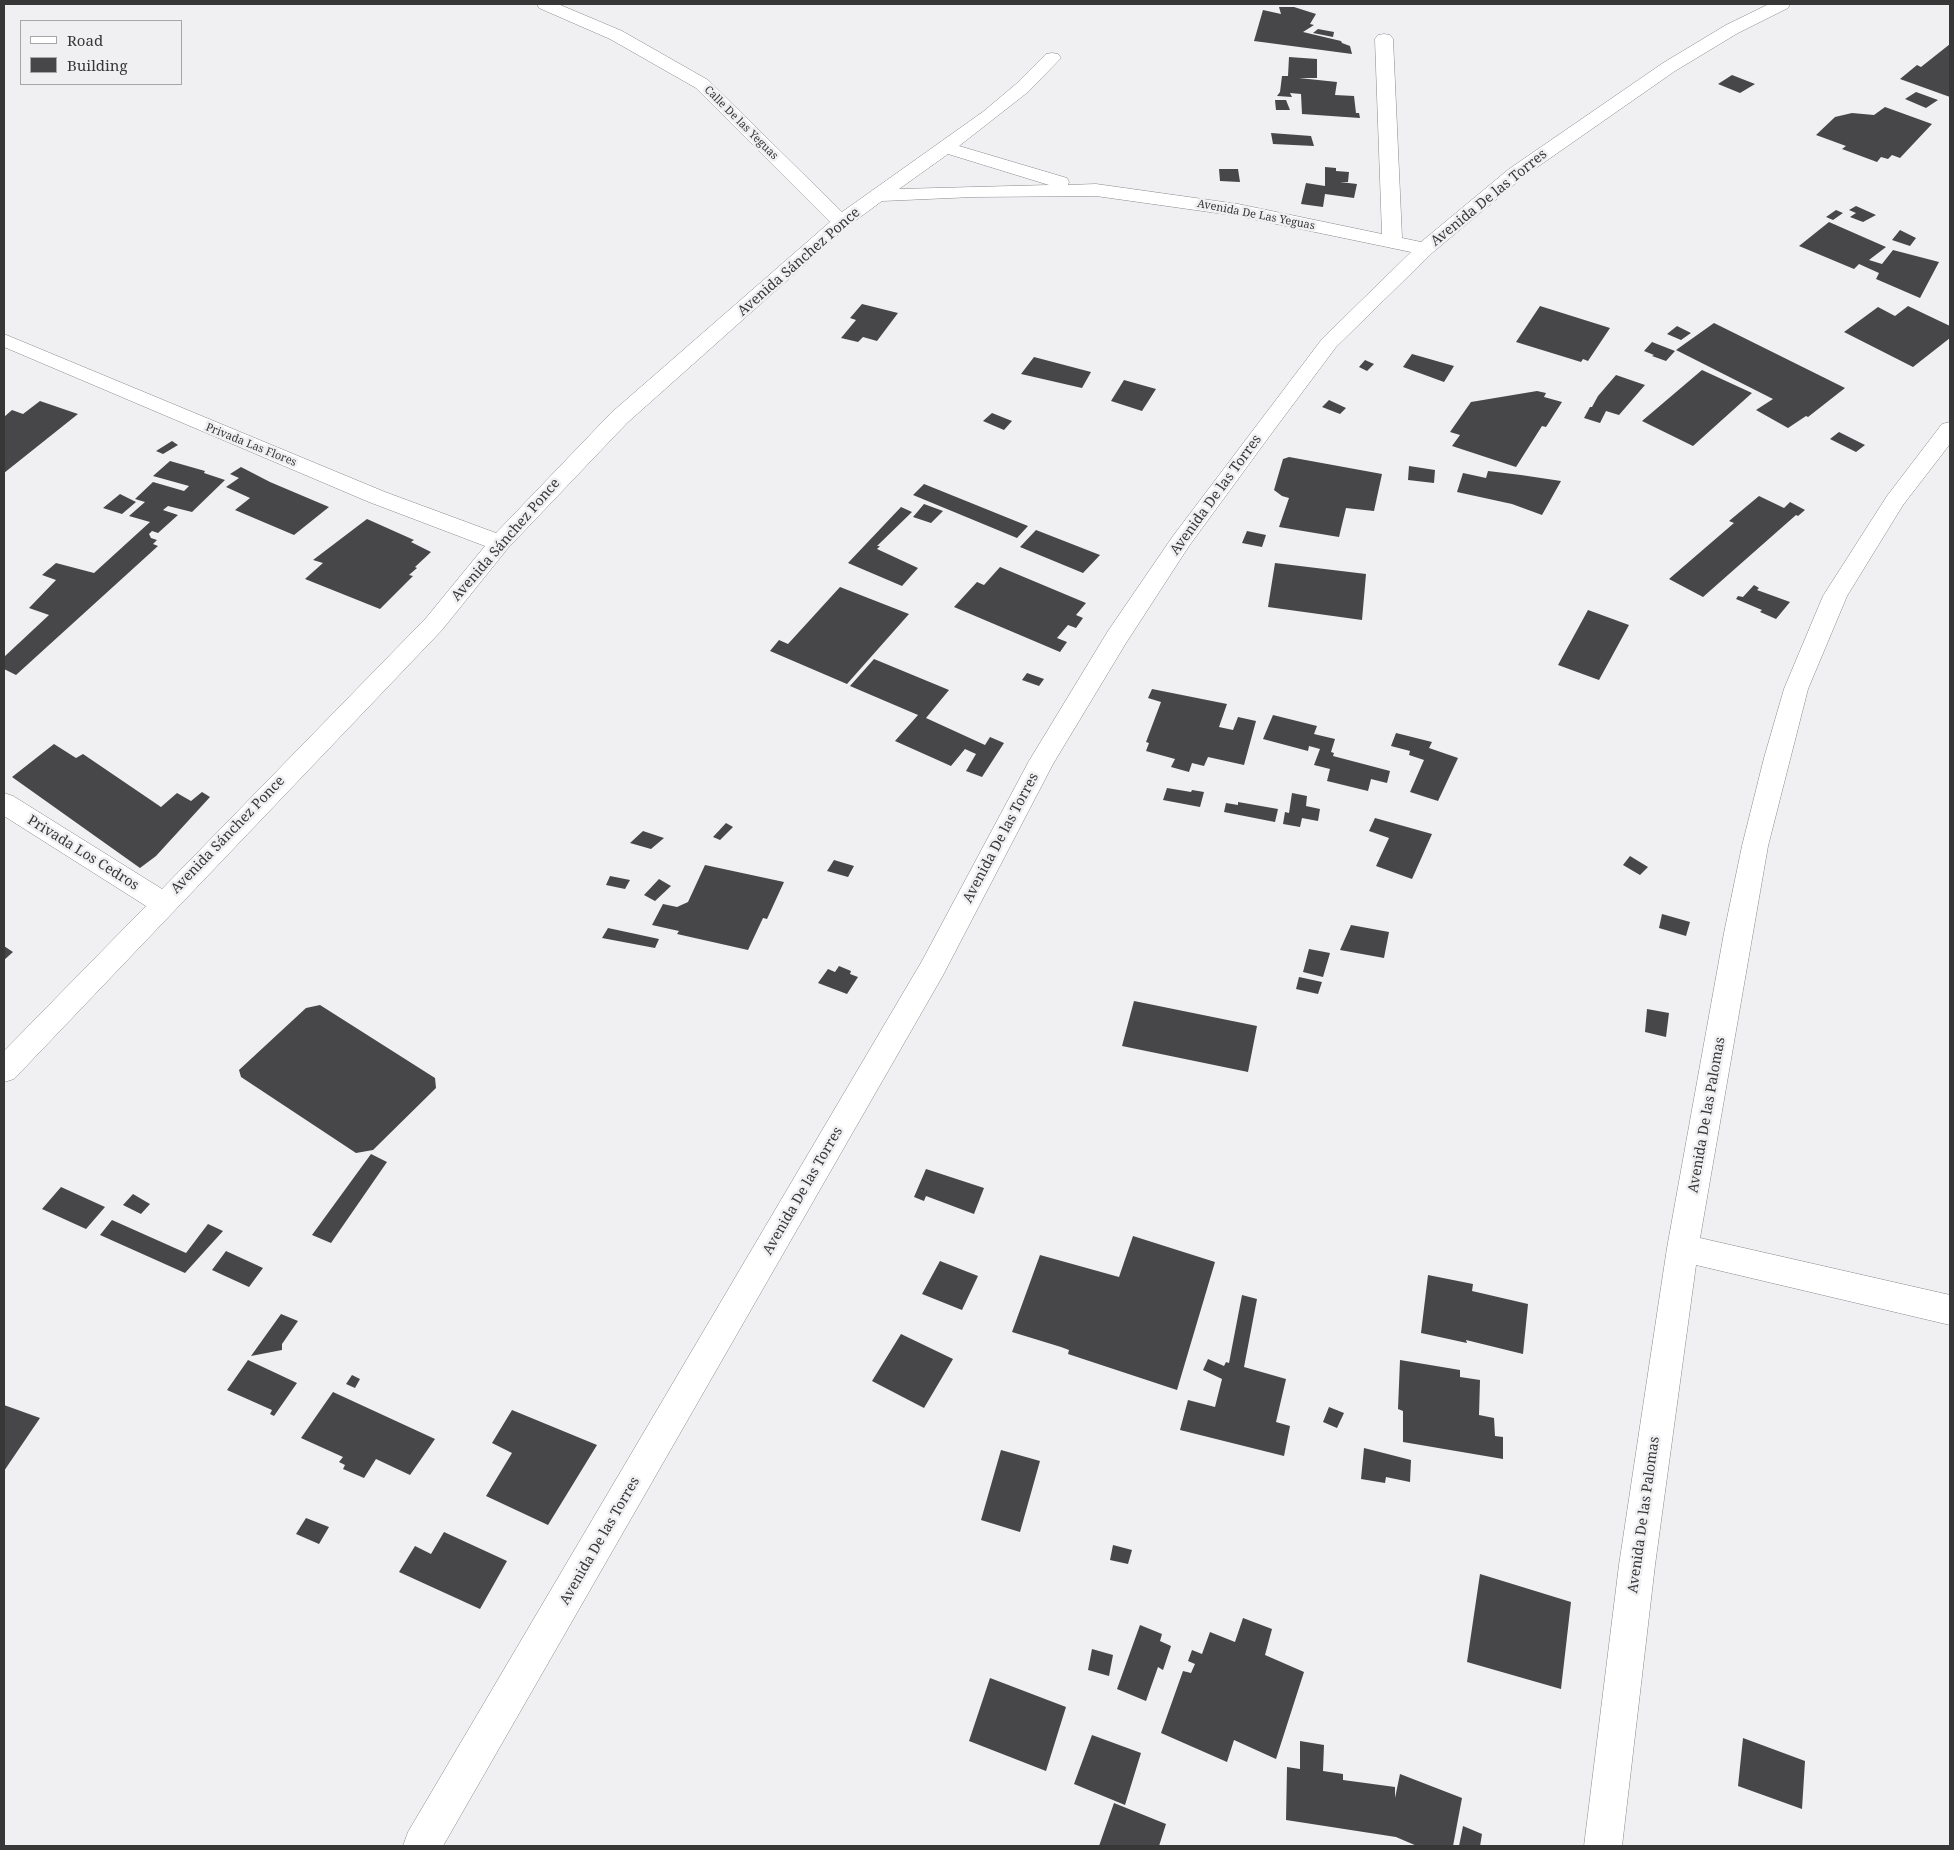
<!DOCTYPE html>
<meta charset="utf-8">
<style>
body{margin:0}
#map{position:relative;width:1954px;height:1850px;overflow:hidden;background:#f0f0f3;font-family:"Noto Serif",serif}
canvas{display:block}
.frame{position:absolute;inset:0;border:5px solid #373738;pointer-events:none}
.legend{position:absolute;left:20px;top:20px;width:162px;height:65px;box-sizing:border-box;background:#f0f0f3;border:1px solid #a6a6a8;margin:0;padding:6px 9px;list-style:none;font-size:15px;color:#373738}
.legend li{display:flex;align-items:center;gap:10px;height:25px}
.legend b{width:25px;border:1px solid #a6a6a8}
</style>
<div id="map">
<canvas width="1954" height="1850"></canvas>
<div class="frame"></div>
<ul class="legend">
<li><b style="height:6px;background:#fff"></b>Road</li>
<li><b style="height:14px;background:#474749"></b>Building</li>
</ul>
</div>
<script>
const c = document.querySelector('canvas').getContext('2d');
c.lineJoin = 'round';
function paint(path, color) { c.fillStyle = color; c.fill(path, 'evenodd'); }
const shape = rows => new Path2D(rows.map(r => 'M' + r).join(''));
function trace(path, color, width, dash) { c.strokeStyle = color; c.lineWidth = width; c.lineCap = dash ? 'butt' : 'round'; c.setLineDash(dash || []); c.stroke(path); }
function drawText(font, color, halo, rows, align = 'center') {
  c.font = font + ' "Noto Serif",serif'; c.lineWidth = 5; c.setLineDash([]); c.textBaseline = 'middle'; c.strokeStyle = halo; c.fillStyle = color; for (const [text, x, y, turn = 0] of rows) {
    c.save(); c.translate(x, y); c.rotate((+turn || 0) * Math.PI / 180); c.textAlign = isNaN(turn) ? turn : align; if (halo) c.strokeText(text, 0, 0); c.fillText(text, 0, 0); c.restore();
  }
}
paint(shape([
 [1279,7,1294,7,1316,14,1310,24,1314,25,1303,32,1341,41,1342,43,1350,46,1352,54,1254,41,1263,10,1281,14],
 [1318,29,1334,32,1333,37,1313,33],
 [1950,44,1950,97,1900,79,1917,65,1921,67],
 [1289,57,1317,59,1317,78,1299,78,1337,82,1335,95,1354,96,1356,113,1359,113,1360,118,1302,114,1301,94,1290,93,1292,97,1277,96,1280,92,1282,76,1288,76],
 [1732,75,1755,84,1740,93,1718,84],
 [1916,92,1938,100,1926,108,1905,99],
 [1275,100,1286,100,1290,110,1276,110],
 [1885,107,1932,124,1900,158,1892,155,1888,159,1881,157,1877,162,1842,149,1846,146,1816,135,1835,117,1852,113,1874,115],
 [1271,133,1311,136,1314,146,1273,144],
 [1325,167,1336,168,1336,171,1349,172,1348,182,1340,182,1357,184,1354,198,1325,194,1323,207,1301,204,1306,183,1325,186],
 [1219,169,1238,169,1240,182,1220,181],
 [1856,206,1876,215,1863,222,1850,217,1856,213,1849,210],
 [1836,210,1843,213,1833,220,1826,217],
 [1829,222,1886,247,1869,260,1882,264,1893,250,1939,262,1920,298,1876,279,1879,273,1859,264,1854,269,1799,246],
 [1900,230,1916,238,1910,246,1892,240],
 [862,304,898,313,877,341,863,337,858,342,841,338,856,320,850,318],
 [1540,306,1610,328,1588,361,1583,359,1581,362,1516,342],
 [1908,306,1950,326,1950,338,1913,367,1844,332,1878,307,1895,316],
 [1714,323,1845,388,1808,417,1806,416,1788,428,1756,410,1773,399,1676,350],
 [1677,326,1691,333,1681,340,1667,334],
 [1652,342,1675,351,1666,361,1652,356,1654,355,1644,351],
 [1412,354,1454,366,1444,382,1403,367],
 [1034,357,1091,372,1082,388,1021,374],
 [1365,360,1374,364,1367,371,1359,367],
 [1702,370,1752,393,1693,446,1642,421],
 [1616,375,1645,385,1619,415,1606,411,1600,423,1584,418,1590,407,1592,407,1598,396],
 [1124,380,1156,389,1142,411,1111,401],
 [1537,391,1546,393,1544,397,1562,402,1546,427,1542,426,1516,467,1452,446,1460,435,1450,432,1471,402],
 [1329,400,1346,408,1340,414,1322,407],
 [40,401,78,414,4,473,4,417,12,410,23,414],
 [992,413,1012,421,1004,430,983,421],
 [1839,432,1865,445,1856,452,1830,439],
 [172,441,178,445,163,454,156,451],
 [1289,457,1382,474,1374,511,1346,508,1339,537,1279,527,1289,498,1282,496,1274,490,1283,459],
 [170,461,205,471,204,473,225,480,192,512,168,506,163,510,178,515,158,533,152,531,149,534,151,538,157,540,153,544,158,546,16,675,4,669,4,657,49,615,29,608,56,580,42,575,56,563,94,573,150,522,129,516,145,502,135,499,153,482,184,491,189,486,153,476],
 [1409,466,1435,470,1434,483,1408,480],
 [241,467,270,482,329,507,294,535,235,510,250,498,226,487,239,478,230,474],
 [1488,471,1521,475,1561,481,1542,515,1512,504,1457,492,1463,473,1486,478],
 [924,484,1028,526,1017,538,913,495],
 [120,494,136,502,122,514,103,508],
 [1759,496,1784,508,1790,502,1805,510,1798,516,1796,515,1703,597,1669,579,1734,523,1729,521],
 [924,504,943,511,931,523,913,517],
 [901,507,912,512,877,546,880,546,877,549,918,568,902,586,848,563],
 [367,519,414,540,411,542,431,552,415,567,417,568,409,575,413,576,380,609,305,579,323,563,313,560],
 [1036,530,1100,555,1083,573,1020,547],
 [1247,531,1266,535,1262,547,1242,543],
 [1275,563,1366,574,1362,620,1268,607],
 [1000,567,1086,603,1076,615,1083,618,1076,628,1068,625,1057,638,1067,642,1060,652,954,607,977,582,984,585],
 [1754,585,1759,588,1757,590,1790,602,1776,619,1760,612,1762,610,1736,599,1738,596,1743,597],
 [840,587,909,614,847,684,770,651,779,640,788,644],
 [1588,610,1629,625,1599,680,1558,665],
 [874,659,949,690,926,718,985,745,990,737,1004,743,982,777,966,771,976,754,965,749,951,766,895,741,918,715,850,686],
 [1027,673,1044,679,1039,686,1022,680],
 [1152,689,1227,704,1219,727,1233,730,1238,717,1256,721,1244,765,1208,757,1204,766,1192,763,1189,772,1171,767,1175,759,1146,751,1149,743,1146,742,1161,702,1148,698],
 [1273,715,1317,726,1314,734,1335,739,1331,752,1334,753,1333,756,1390,771,1387,783,1371,779,1368,791,1327,781,1330,769,1314,765,1320,749,1309,746,1308,751,1263,739],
 [1396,733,1432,742,1429,748,1458,758,1438,801,1410,792,1424,760,1409,755,1410,751,1391,746],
 [54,744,76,758,83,754,161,807,177,793,191,801,202,792,210,797,156,856,140,868,12,777],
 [1167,788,1191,792,1192,790,1204,792,1200,807,1163,800],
 [1292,793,1307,796,1306,806,1320,809,1318,821,1302,818,1300,827,1283,824,1285,812,1289,813],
 [1238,802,1278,809,1275,822,1224,812,1226,803,1238,805],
 [1375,818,1432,834,1412,879,1376,866,1389,838,1369,831],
 [726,823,733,827,720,840,713,837],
 [643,831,664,838,651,849,630,843],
 [1630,856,1648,867,1640,875,1623,865],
 [834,860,854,866,848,877,827,871],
 [705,865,784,882,767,919,763,918,748,950,677,934,679,931,652,925,663,904,677,907,688,902],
 [610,876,630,880,625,889,606,885],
 [659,879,671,886,655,901,644,895],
 [1662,914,1690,922,1686,936,1659,928],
 [1351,925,1389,932,1384,958,1340,950],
 [608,928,659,939,655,948,602,938],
 [4,946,13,952,4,960],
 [1309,949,1330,953,1323,977,1303,972],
 [839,966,851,971,850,974,858,977,847,994,818,983,828,969,835,972],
 [1299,977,1322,982,1318,994,1296,989],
 [1134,1001,1257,1026,1248,1072,1122,1046],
 [320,1005,435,1078,436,1088,373,1150,356,1153,241,1077,239,1070,306,1008],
 [1647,1009,1669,1013,1666,1037,1645,1032],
 [371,1154,387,1162,331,1243,312,1235],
 [926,1169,984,1188,974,1214,926,1196,924,1201,914,1197],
 [61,1187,105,1207,86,1229,42,1209],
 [133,1194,150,1204,141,1214,123,1205],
 [112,1220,186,1253,208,1224,223,1231,185,1273,100,1235],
 [1133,1236,1215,1262,1177,1390,1068,1354,1069,1350,1061,1347,1012,1332,1040,1255,1119,1277],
 [226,1251,263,1268,249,1287,212,1270],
 [940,1261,978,1276,962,1310,922,1294],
 [1428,1275,1473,1284,1472,1291,1528,1304,1523,1354,1466,1340,1467,1343,1421,1333],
 [1242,1295,1257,1299,1244,1367,1286,1379,1276,1422,1290,1426,1284,1456,1180,1430,1188,1400,1215,1407,1222,1379,1203,1370,1208,1359,1224,1366,1226,1362,1229,1363],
 [281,1314,298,1321,282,1344,282,1350,251,1356],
 [901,1334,953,1359,924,1408,872,1381],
 [248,1360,297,1383,274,1416,270,1414,272,1410,227,1390],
 [1400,1360,1460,1370,1460,1377,1480,1380,1479,1415,1494,1418,1495,1436,1503,1437,1503,1459,1403,1442,1403,1411,1398,1409],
 [352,1375,360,1379,355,1388,346,1384],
 [333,1392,435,1439,410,1475,376,1459,364,1478,343,1469,345,1465,339,1462,343,1457,301,1438],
 [4,1405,40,1418,4,1471],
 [1329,1407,1344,1413,1337,1428,1323,1422],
 [512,1410,597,1445,548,1525,486,1496,512,1453,492,1443],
 [1364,1448,1411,1460,1410,1482,1386,1477,1385,1483,1361,1479],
 [1001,1450,1040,1461,1020,1532,981,1520],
 [306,1518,329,1527,319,1544,296,1534],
 [444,1532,507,1561,480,1609,399,1572,415,1546,431,1554],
 [1113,1545,1132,1550,1128,1564,1110,1560],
 [1480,1574,1571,1602,1561,1689,1467,1662],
 [1243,1618,1272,1629,1265,1655,1304,1672,1276,1759,1234,1740,1227,1762,1161,1733,1183,1671,1191,1673,1195,1664,1188,1661,1192,1650,1202,1654,1210,1632,1235,1642],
 [1140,1625,1162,1634,1160,1641,1171,1646,1163,1670,1158,1667,1146,1701,1117,1689],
 [1092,1649,1113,1655,1109,1676,1088,1670],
 [990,1678,1066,1707,1046,1771,969,1741],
 [1092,1735,1141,1753,1125,1805,1074,1784],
 [1743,1738,1805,1761,1802,1809,1738,1786],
 [1300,1741,1324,1745,1323,1771,1343,1774,1343,1780,1395,1787,1395,1798,1400,1774,1462,1798,1453,1846,1417,1846,1396,1837,1286,1820,1287,1767,1300,1769],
 [1114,1803,1166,1824,1159,1846,1099,1846],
 [1463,1826,1482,1834,1480,1846,1459,1846]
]), '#474749');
const minor = shape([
 [537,4,558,4,622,31,708,80,842,212,984,111,1016,84,1046,54,1052,53,1058,54,1061,58,1028,92,959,146,1067,178,1069,182,1068,185,1096,184,1238,204,1382,234,1375,39,1378,35,1384,34,1390,35,1393,39,1402,238,1421,242,1509,169,1663,63,1726,25,1769,4,1790,4,1788,8,1738,33,1675,71,1523,177,1432,253,1336,347,1274,430,1189,546,1126,643,1053,764,942,977,443,1846,403,1846,408,1832,922,961,1029,761,1108,631,1173,536,1322,339,1411,252,1238,216,1096,196,973,197,882,201,848,226,627,423,508,548,442,630,14,1079,4,1082,4,1051,146,906,4,816,4,793,13,796,162,889,426,618,485,546,369,502,4,347,4,334,385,492,496,533,611,413,830,222,696,88,610,39,539,8,537,4],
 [948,154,1049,185,899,189,948,154],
 [1950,422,1950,444,1903,505,1847,596,1808,689,1768,846,1700,1238,1950,1295,1950,1325,1696,1265,1655,1565,1622,1846,1584,1846,1619,1565,1667,1248,1724,933,1742,846,1764,758,1784,689,1823,596,1887,496,1942,424,1950,422]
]);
trace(minor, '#88898b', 1);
paint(minor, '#fff');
drawText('11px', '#373738', '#f0f0f3', [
 ["Calle De las Yeguas",741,123,45],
 ["Avenida De Las Yeguas",1256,215,11],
 ["Privada Las Flores",251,445,22]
]);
drawText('14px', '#373738', '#f0f0f3', [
 ["Avenida De las Torres",1489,198,-39],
 ["Avenida Sánchez Ponce",799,262,-41],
 ["Avenida De las Torres",1216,495,-54],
 ["Avenida Sánchez Ponce",506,540,-49],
 ["Avenida Sánchez Ponce",228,835,-46],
 ["Avenida De las Torres",1001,838,-62],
 ["Privada Los Cedros",83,853,32],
 ["Avenida De las Palomas",1707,1115,-80],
 ["Avenida De las Torres",803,1191,-60],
 ["Avenida De las Palomas",1644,1515,-82],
 ["Avenida De las Torres",600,1541,-60]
]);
</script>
